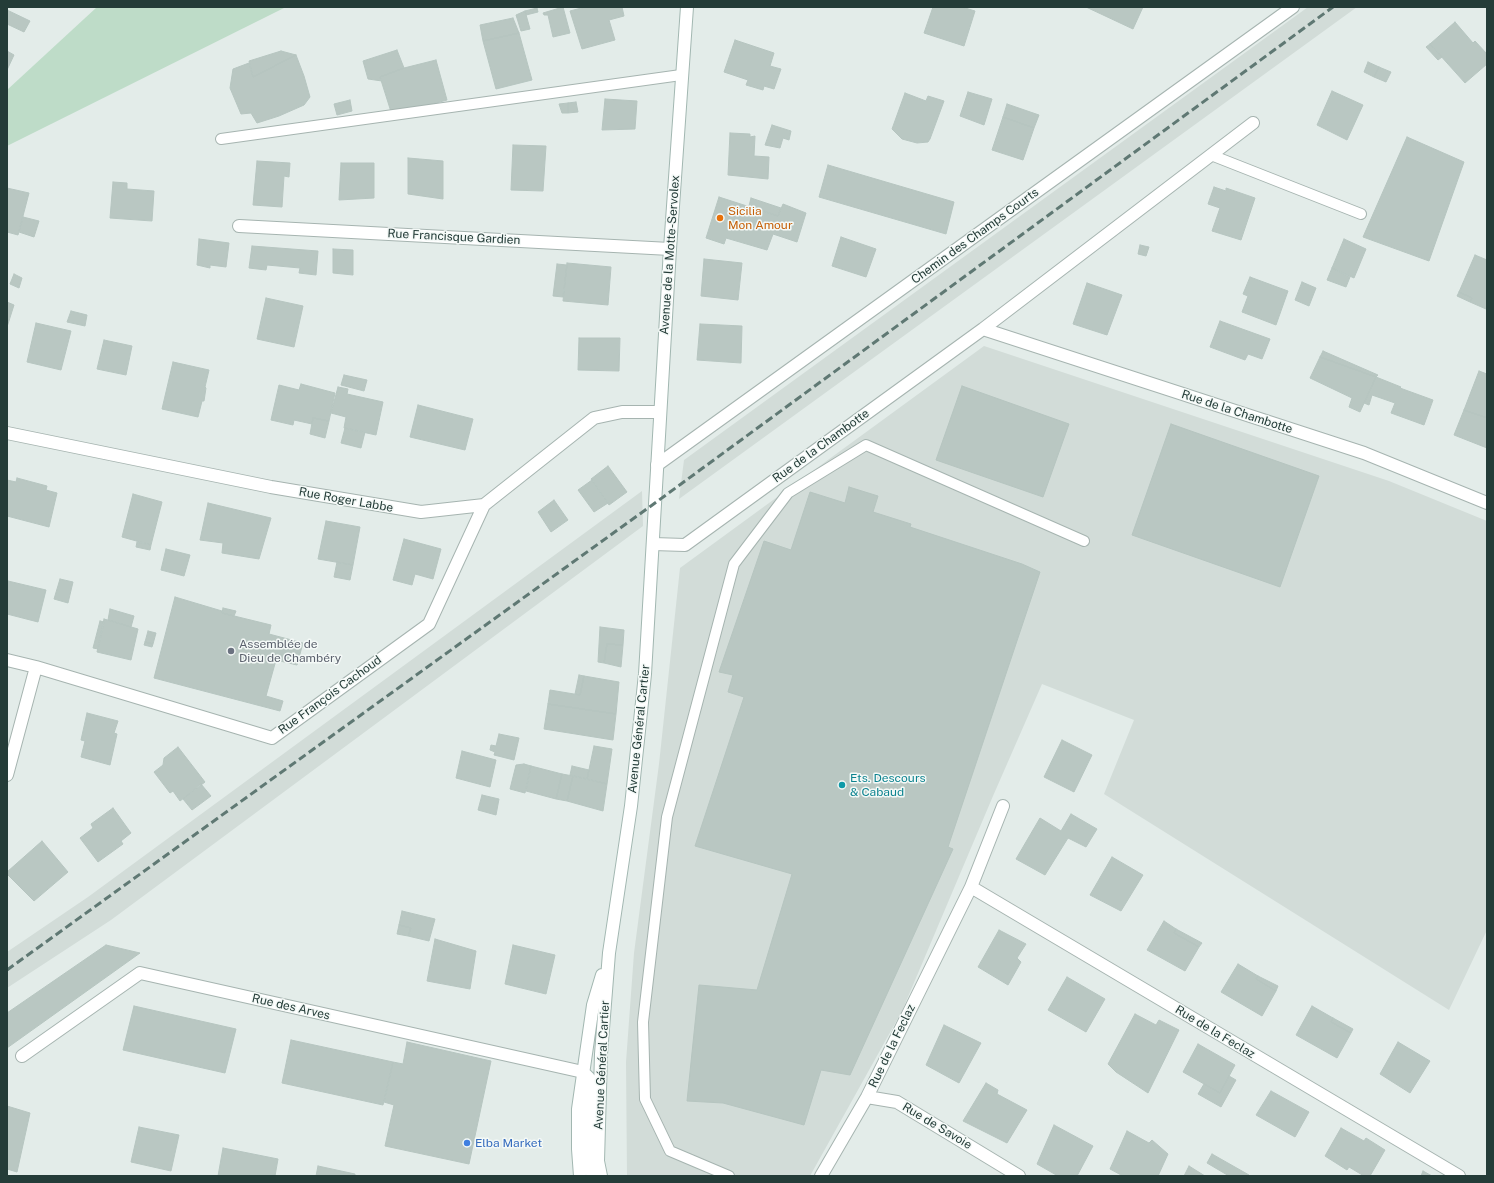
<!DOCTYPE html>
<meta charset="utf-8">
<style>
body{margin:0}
#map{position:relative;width:1494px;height:1183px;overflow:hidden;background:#e3ece9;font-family:"Public Sans",sans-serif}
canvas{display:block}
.frame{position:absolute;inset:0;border:8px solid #243c38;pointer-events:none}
</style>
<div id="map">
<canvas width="1494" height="1183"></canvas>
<div class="frame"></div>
</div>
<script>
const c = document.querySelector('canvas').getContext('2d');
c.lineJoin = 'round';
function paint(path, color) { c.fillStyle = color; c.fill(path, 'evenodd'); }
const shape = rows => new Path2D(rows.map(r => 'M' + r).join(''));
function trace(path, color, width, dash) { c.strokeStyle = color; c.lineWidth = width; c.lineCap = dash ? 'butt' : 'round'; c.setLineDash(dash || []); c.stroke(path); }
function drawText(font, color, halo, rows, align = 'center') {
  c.font = font + ' "Public Sans",sans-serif'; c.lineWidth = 3; c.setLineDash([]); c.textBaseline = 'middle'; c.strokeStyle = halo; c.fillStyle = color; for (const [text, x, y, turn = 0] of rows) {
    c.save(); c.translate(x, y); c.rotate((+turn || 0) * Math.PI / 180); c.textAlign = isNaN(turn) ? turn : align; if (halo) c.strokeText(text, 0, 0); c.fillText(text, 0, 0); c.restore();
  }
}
paint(shape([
 [1308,7,1357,7,679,499,684,460],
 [984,346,1389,481,1487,521,1487,930,1449,1010,1104,794,1134,720,1042,684,993,796,902,1011,810,1176,627,1176,626,1062,634,953,659,764,680,568],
 [642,491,643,526,111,920,7,988,7,952,88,897]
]), '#d2dcd8');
paint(shape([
 [97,7,286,7,7,146,7,90]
]), '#bedcc8');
const building = shape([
 [563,7,570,33,553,37,548,15,544,15,543,13,563,7],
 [585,7,622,7,624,16,609,20,615,40,582,49,570,11,585,7],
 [933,7,962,7,975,11,964,46,924,33,933,7],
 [1086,7,1143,7,1133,29,1086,7],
 [537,8,538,12,526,15,525,11,537,8],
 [7,10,30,21,24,32,7,24,7,10],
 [525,11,530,29,521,31,516,15,525,11],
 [513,18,519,33,483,41,480,25,513,18],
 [1455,22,1473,43,1475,41,1487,54,1487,64,1465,83,1430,44,1455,22],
 [519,33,532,80,496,89,483,41,519,33],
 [735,40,774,53,770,66,781,69,774,89,764,86,763,90,746,85,748,80,724,72,735,40],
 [1430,44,1442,57,1438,60,1426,47,1430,44],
 [397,50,404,68,380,77,382,81,368,79,363,61,397,50],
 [7,51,14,55,7,70,7,51],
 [281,51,296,55,253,77,249,61,281,51],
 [296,55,304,76,310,97,304,105,279,116,257,123,251,113,241,114,230,88,233,69,249,63,253,77,296,55],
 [436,60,447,100,392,115,380,77,404,68,436,60],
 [1368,62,1379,67,1374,77,1364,72,1368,62],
 [1379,67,1391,72,1386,82,1374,77,1379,67],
 [1332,91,1363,105,1347,140,1317,125,1332,91],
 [968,92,992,99,984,125,960,116,968,92],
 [905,93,926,101,928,96,944,101,930,139,928,142,917,143,902,139,892,129,905,93],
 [605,99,637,101,635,129,602,130,605,99],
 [350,100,352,111,337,115,334,104,350,100],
 [576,102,578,112,568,113,568,103,576,102],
 [568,103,568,113,562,113,559,104,568,103],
 [1007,104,1039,115,1034,128,1003,117,1007,104],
 [1003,117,1034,128,1023,160,992,150,1003,117],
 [772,125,791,131,789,140,783,138,780,148,765,145,772,125],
 [730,133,750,134,750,137,755,136,754,156,769,157,768,179,728,175,730,133],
 [1407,137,1464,162,1429,261,1363,237,1407,137],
 [513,145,546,146,543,191,511,190,513,145],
 [408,158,443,161,443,199,408,194,408,158],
 [257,161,290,163,289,177,284,176,282,207,253,205,257,161],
 [341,163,374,163,374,198,339,200,341,163],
 [828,165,954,202,946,234,819,197,828,165],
 [113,182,127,183,127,189,154,191,152,221,110,218,113,182],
 [1214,187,1226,191,1226,188,1255,198,1241,240,1212,231,1220,208,1208,204,1214,187],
 [7,188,29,193,18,235,7,232,7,188],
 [719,197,778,216,783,204,806,213,797,242,773,234,767,250,726,238,724,244,706,238,719,197],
 [751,198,781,208,778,216,749,206,751,198],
 [23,217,39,221,34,237,19,232,23,217],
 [841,237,876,249,866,277,832,266,841,237],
 [199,239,229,243,226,267,210,265,210,268,197,265,199,239],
 [1344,239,1366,249,1354,278,1332,268,1344,239],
 [1140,245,1149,247,1146,256,1138,254,1140,245],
 [252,246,318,251,316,275,299,273,300,268,267,265,266,270,249,268,252,246],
 [333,249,353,250,353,275,333,273,333,249],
 [1475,255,1487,260,1487,306,1486,309,1470,302,1472,298,1459,292,1475,255],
 [704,259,742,263,738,300,701,296,704,259],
 [567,263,611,267,608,305,563,301,567,263],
 [557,264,567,265,563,297,553,296,557,264],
 [1332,268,1350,277,1346,287,1327,280,1332,268],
 [14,274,22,278,19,288,10,284,14,274],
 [1250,277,1288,291,1276,325,1242,312,1248,296,1243,294,1250,277],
 [1302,282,1316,288,1309,306,1295,300,1302,282],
 [1087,283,1122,295,1107,335,1073,324,1087,283],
 [1459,292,1472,298,1470,302,1457,296,1459,292],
 [266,298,303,306,294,347,257,339,266,298],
 [7,302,14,305,7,327,7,302],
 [71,311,87,315,85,326,67,322,71,311],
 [1220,321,1270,339,1262,359,1248,354,1245,360,1210,347,1220,321],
 [36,323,71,331,61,370,27,362,36,323],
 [700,324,742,326,741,363,697,360,700,324],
 [579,338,620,338,619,371,578,370,579,338],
 [104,340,132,346,126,375,97,369,104,340],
 [1323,351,1378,375,1376,377,1320,357,1323,351],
 [1320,357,1376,377,1360,412,1349,407,1352,398,1310,378,1320,357],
 [173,362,209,370,205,387,206,388,204,401,202,401,198,417,162,409,173,362],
 [1479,371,1487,374,1487,418,1464,410,1479,371],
 [344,375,367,380,364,391,341,385,344,375],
 [1376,377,1401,387,1400,388,1433,400,1424,425,1391,413,1395,403,1372,395,1369,405,1364,403,1376,377],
 [301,384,335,393,329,421,313,418,312,424,294,420,293,425,271,420,279,385,299,390,301,384],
 [962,386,1069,424,1043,497,936,460,962,386],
 [338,387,348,389,347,394,383,402,376,435,344,428,346,417,331,413,338,387],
 [418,405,473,419,465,450,410,437,418,405],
 [1464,410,1487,418,1487,448,1454,435,1464,410],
 [313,418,329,421,325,438,310,434,313,418],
 [1171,424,1319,476,1280,587,1132,535,1171,424],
 [345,428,365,432,361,448,341,443,345,428],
 [608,466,627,492,609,505,591,479,608,466],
 [17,478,47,486,46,490,57,493,49,527,7,516,7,480,16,482,17,478],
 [592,480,608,503,594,512,578,490,592,480],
 [849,487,878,496,873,512,911,524,910,527,1022,564,1040,572,948,847,953,849,850,1075,821,1070,804,1125,723,1103,687,1101,699,985,757,990,792,874,695,846,744,697,728,692,733,675,719,672,764,541,791,550,810,492,845,503,849,487],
 [133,494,162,502,151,545,122,537,133,494],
 [554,500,568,520,551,532,538,512,554,500],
 [208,503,271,518,259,559,222,553,223,543,200,540,208,503],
 [326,521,360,527,353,565,318,559,326,521],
 [404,539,441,549,433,579,415,574,412,585,393,580,404,539],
 [137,542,151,545,150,550,136,547,137,542],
 [166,549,190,555,184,576,161,570,166,549],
 [337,562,353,565,350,580,334,577,337,562],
 [60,579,73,582,68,603,54,599,60,579],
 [8,581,46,590,38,622,7,614,8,581],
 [175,597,222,611,222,613,271,625,269,634,303,643,297,665,276,660,266,696,283,701,280,711,154,678,175,597],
 [223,608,236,611,234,616,222,613,223,608],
 [110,609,134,616,131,627,108,620,110,609],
 [104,619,138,629,131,660,97,652,104,619],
 [100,621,104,622,98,649,93,648,100,621],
 [600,627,624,630,623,645,607,644,604,663,598,662,600,627],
 [148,631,156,633,153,644,145,642,148,631],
 [145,642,153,644,152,647,144,645,145,642],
 [607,644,623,645,621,667,604,663,607,644],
 [579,675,584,676,580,695,575,694,579,675],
 [584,676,619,682,616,714,548,704,550,690,580,695,584,676],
 [548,704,616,714,613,740,544,729,548,704],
 [87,713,118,721,114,733,117,734,110,765,81,757,85,741,81,740,87,713],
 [499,734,519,738,514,760,494,755,495,752,490,750,491,745,496,746,499,734],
 [1062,740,1092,755,1074,792,1044,777,1062,740],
 [594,746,612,749,607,784,587,779,594,746],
 [178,747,205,782,180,801,173,791,170,793,154,772,163,765,164,758,178,747],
 [462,751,496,760,490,787,456,778,462,751],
 [524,764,531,766,525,793,510,789,516,765,524,764],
 [531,766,562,774,556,799,526,791,531,766],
 [572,766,589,770,587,779,570,775,572,766],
 [562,774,573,776,567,801,556,799,562,774],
 [573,776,607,784,603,811,567,801,573,776],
 [201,784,211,796,192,810,183,799,201,784],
 [482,795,499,799,496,815,478,810,482,795],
 [113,808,131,833,121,841,123,844,98,862,80,838,93,828,91,824,113,808],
 [1071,814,1097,829,1086,847,1068,838,1045,875,1016,859,1040,818,1061,831,1071,814],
 [42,841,68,872,34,901,7,874,7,872,42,841],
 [1112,857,1143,875,1121,911,1090,895,1112,857],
 [402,911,435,919,429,941,408,936,411,928,399,925,402,911],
 [1164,921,1176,929,1174,933,1199,947,1185,971,1147,950,1164,921],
 [399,925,411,928,408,936,397,934,399,925],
 [1176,929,1202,943,1199,947,1174,933,1176,929],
 [999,930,1026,944,1017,958,1021,962,1008,985,978,967,999,930],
 [435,939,476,951,470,989,427,981,435,939],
 [106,945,140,953,7,1048,7,1013,106,945],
 [513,945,555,955,546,994,505,984,513,945],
 [1238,964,1258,976,1256,979,1276,991,1262,1016,1221,992,1238,964],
 [1258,976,1278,986,1276,991,1256,979,1258,976],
 [1067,977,1105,999,1086,1032,1048,1010,1067,977],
 [134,1006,236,1029,225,1073,123,1050,134,1006],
 [1312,1006,1333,1018,1331,1022,1351,1033,1337,1058,1296,1035,1312,1006],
 [1135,1014,1156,1025,1159,1020,1179,1030,1148,1093,1116,1072,1108,1064,1135,1014],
 [1333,1018,1353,1029,1351,1033,1331,1022,1333,1018],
 [944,1025,981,1043,959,1083,926,1065,944,1025],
 [291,1040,393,1062,383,1105,282,1083,291,1040],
 [407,1042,491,1061,469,1164,385,1146,394,1105,384,1102,393,1062,403,1064,407,1042],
 [1398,1042,1430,1061,1410,1093,1380,1074,1398,1042],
 [1198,1044,1235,1065,1220,1093,1183,1072,1198,1044],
 [1229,1076,1236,1080,1221,1107,1198,1094,1204,1084,1220,1093,1229,1076],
 [986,1083,998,1090,997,1094,1027,1110,1007,1143,963,1121,986,1083],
 [1271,1091,1309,1112,1295,1137,1256,1115,1271,1091],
 [7,1106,30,1113,17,1172,7,1169,7,1106],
 [1054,1125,1093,1146,1077,1176,1058,1176,1037,1164,1054,1125],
 [139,1127,179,1135,171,1171,131,1162,139,1127],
 [1341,1128,1364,1141,1366,1138,1385,1150,1370,1176,1364,1176,1349,1167,1347,1170,1325,1156,1341,1128],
 [1127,1131,1149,1143,1152,1140,1168,1154,1158,1176,1123,1176,1110,1169,1127,1131],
 [223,1148,278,1159,275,1176,218,1176,223,1148],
 [1212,1154,1249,1175,1248,1176,1229,1176,1207,1163,1212,1154],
 [318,1166,355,1174,355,1176,316,1176,318,1166],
 [1189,1166,1205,1176,1184,1176,1189,1166],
 [1423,1171,1432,1176,1421,1176,1423,1171]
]);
paint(building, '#b9c7c2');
trace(building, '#b6c5c0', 1);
const lane = shape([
 [221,139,681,75],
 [1211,155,1361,214],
 [729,1176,670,1151,645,1099,643,1022,667,817,734,564,788,493,866,445,1084,541]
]);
const street = shape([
 [239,226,670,249],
 [983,329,1364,453,1487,503],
 [7,433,271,487,421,512,484,505,594,418,622,412,660,412],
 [657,465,1293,7],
 [653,544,685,545,983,329,1253,123],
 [7,660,36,667,272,738,429,624,484,505],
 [7,775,36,667],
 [971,887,1459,1176],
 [22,1056,140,973,583,1072],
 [867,1097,897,1102,1019,1176],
 [821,1176,867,1097,971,887,1003,806]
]);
const secondary = shape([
 [585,1074,589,1078,589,1168,594,1176],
 [580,1176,578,1149,578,1109,593,1005,602,975],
 [601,1176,598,1161,601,1054,609,953,631,806,645,674,670,249,687,7]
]);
trace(lane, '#a6b4b0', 12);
trace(street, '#a6b4b0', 14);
trace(secondary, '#a2b7b1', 14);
trace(lane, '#fff', 10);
trace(street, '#fff', 12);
trace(secondary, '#fff', 12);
trace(shape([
 [7,970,655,503,1333,7]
]), '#5f7873', 3, [8, 4]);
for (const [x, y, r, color] of [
 [720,218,4,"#e8710a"],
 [231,651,4,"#6b7280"],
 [842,785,4,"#0f9aa8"],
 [467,1143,4,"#3f7fe0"]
]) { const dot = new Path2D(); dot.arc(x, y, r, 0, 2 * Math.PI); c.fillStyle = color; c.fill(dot); trace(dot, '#f4f9f7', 1.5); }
drawText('12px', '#c56008', '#f4f9f7', [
 ["Sicilia",728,211],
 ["Mon Amour",728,225]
], 'left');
drawText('12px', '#243c38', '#f4f9f7', [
 ["Chemin des Champs Courts",975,236,-36],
 ["Rue Francisque Gardien",454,237,3],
 ["Avenue de la Motte-Servolex",670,255,-86],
 ["Rue de la Chambotte",1237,412,18],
 ["Rue de la Chambotte",821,446,-36],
 ["Rue Roger Labbe",346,500,10],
 ["Rue François Cachoud",330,695,-36],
 ["Avenue Général Cartier",639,729,-84],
 ["Rue des Arves",291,1007,13],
 ["Rue de la Feclaz",1215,1032,31],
 ["Rue de la Feclaz",892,1046,-64],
 ["Avenue Général Cartier",602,1065,-87],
 ["Rue de Savoie",937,1126,31]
]);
drawText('12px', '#5b616d', '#f4f9f7', [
 ["Assemblée de",239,644],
 ["Dieu de Chambéry",239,658]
], 'left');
drawText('12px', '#0d838f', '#f4f9f7', [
 ["Ets. Descours",850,778],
 ["& Cabaud",850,792]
], 'left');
drawText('12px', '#366cbe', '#f4f9f7', [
 ["Elba Market",475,1143]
], 'left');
</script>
